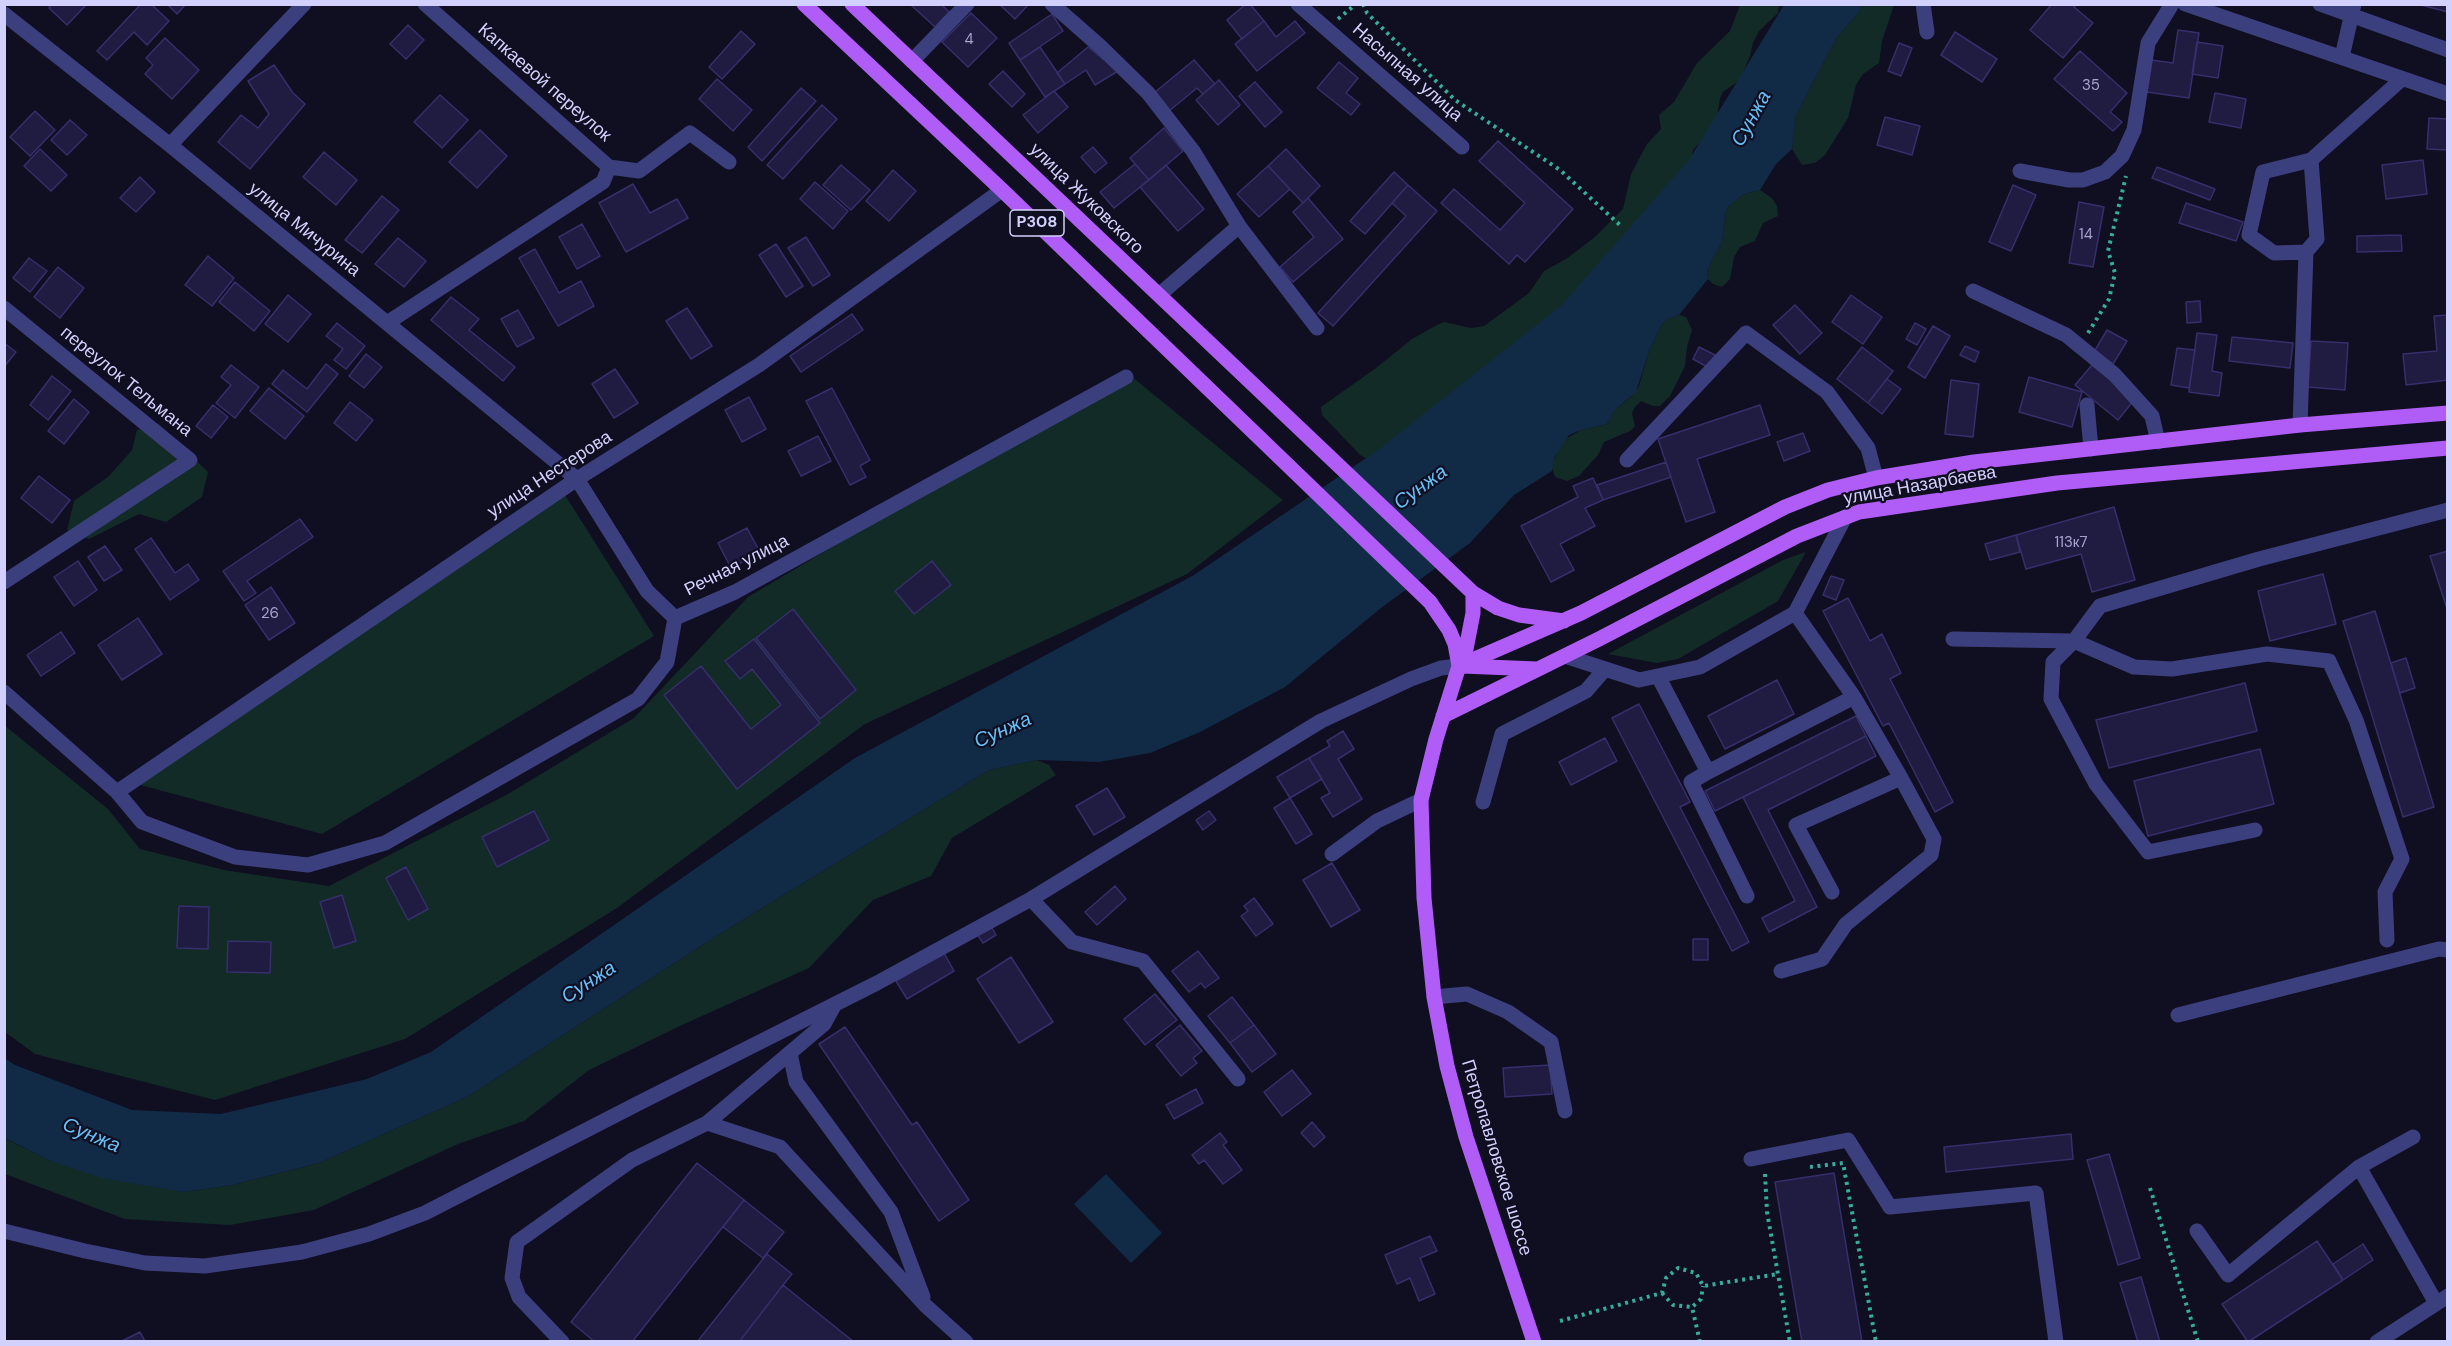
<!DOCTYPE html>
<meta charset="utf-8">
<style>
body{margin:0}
#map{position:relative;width:2452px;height:1346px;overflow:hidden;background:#100e21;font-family:"DM Sans",sans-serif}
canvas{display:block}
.frame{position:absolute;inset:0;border:6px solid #d2d1fd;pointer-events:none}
</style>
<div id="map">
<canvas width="2452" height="1346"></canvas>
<div class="frame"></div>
</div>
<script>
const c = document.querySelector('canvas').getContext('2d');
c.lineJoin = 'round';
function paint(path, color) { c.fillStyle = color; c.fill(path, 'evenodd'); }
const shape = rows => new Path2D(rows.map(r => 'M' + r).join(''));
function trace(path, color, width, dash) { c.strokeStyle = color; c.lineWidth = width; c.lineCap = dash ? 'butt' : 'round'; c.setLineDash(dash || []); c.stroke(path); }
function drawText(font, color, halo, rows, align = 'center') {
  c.font = font + ' "DM Sans",sans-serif'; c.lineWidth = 4.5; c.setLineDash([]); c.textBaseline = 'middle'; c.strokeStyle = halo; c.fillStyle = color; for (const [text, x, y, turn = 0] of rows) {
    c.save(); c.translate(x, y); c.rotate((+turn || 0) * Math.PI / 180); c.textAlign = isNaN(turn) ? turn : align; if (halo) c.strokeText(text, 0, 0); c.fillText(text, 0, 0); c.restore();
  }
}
paint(shape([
 [1740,5,1779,5,1778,13,1759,31,1753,43,1750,56,1740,80,1723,92,1720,98,1717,118,1707,135,1693,150,1691,168,1599,285,1369,460,1360,455,1322,415,1321,407,1376,368,1412,339,1437,325,1444,322,1471,328,1484,326,1529,293,1544,271,1566,259,1595,237,1623,209,1631,174,1647,144,1661,129,1659,115,1674,102,1697,63,1730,31],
 [1862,5,1894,5,1882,41,1879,63,1863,74,1856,85,1848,118,1825,155,1815,163,1802,165,1792,149,1796,115,1837,37,1860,11],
 [1760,190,1772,198,1777,206,1778,216,1763,223,1755,241,1740,247,1734,257,1730,279,1722,287,1713,284,1708,279,1707,270,1722,242,1725,214,1728,207,1744,194],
 [1679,315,1686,317,1692,330,1687,347,1685,366,1670,396,1660,406,1653,406,1641,401,1635,407,1632,413,1635,426,1630,431,1604,442,1598,455,1579,476,1567,481,1555,477,1551,465,1564,440,1581,430,1607,424,1614,411,1631,397,1639,386,1649,351,1662,324,1667,319],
 [1126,372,1283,500,1187,574,865,724,617,908,405,1039,215,1100,35,1054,5,1032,4,725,108,809,140,849,224,870,329,886,508,794,634,718,748,597],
 [159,424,208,472,202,497,166,522,139,514,89,539,67,530,74,501,109,476,132,450,137,430],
 [565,495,654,636,322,834,133,783],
 [1806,552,1778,601,1678,659,1657,663,1608,654,1783,560],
 [1037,760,1049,765,1056,775,952,838,931,876,873,900,809,968,682,1025,589,1070,524,1121,458,1144,314,1210,230,1225,125,1219,5,1174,4,1138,49,1160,184,1192,232,1185,319,1163,467,1097,721,933,989,770]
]), '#122b27');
paint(shape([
 [1784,5,1862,5,1860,11,1837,37,1796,115,1792,149,1776,164,1760,190,1744,194,1728,207,1725,214,1722,242,1707,270,1708,279,1679,315,1667,319,1662,324,1649,351,1636,392,1614,411,1607,424,1581,430,1569,435,1554,458,1552,471,1514,495,1470,543,1381,608,1285,687,1200,732,1150,753,1099,762,1037,760,989,770,721,933,467,1097,319,1163,232,1185,184,1192,102,1178,49,1160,5,1138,4,1058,15,1065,132,1110,221,1114,367,1079,431,1052,855,758,1194,575,1378,450,1561,306,1689,160],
 [1106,1174,1162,1233,1131,1263,1074,1204]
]), '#112b47');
const building = shape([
 [52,4,87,4,67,25,49,8,52,4],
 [141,4,151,4,169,21,147,45,134,32,107,60,97,51,141,4],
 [167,4,186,4,177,14,167,4],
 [910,4,941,4,949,12,935,27,910,4],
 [999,4,1029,4,1015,19,999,4],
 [1246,4,1250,4,1264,21,1242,39,1227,20,1246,4],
 [2052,4,2077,4,2074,7,2093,23,2063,58,2030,30,2052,4],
 [2417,4,2448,4,2448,12,2417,4],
 [971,13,997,38,968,67,942,42,971,13],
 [1052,14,1063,31,1020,60,1009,43,1052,14],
 [1264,21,1276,37,1295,21,1305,33,1257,71,1235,44,1264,21],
 [408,25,424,40,406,59,390,44,408,25],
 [2178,30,2199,33,2189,98,2147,92,2151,60,2173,63,2178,30],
 [741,31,755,44,722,79,709,67,741,31],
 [1955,32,1997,59,1982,82,1941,55,1955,32],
 [165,38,199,70,172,99,145,74,153,65,146,58,165,38],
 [2197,42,2223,46,2218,78,2192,74,2197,42],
 [1899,43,1912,48,1901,76,1888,71,1899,43],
 [1040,47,1065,84,1045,97,1020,60,1040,47],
 [1088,47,1118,71,1095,85,1086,70,1065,84,1057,73,1088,47],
 [2080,51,2127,93,2110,112,2122,122,2113,131,2054,79,2080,51],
 [1194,60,1215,84,1203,94,1197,88,1169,111,1154,93,1194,60],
 [1339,62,1358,78,1346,93,1360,104,1351,115,1317,88,1339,62],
 [274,65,293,93,305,104,250,169,218,142,241,115,258,128,269,114,248,81,274,65],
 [1003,71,1025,94,1012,107,989,84,1003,71],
 [717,79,752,110,733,131,699,99,717,79],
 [1219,80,1240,105,1218,125,1196,100,1219,80],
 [1255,82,1282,112,1265,127,1239,96,1255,82],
 [801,88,816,101,762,161,748,147,801,88],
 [1054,91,1068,107,1038,133,1023,115,1054,91],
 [2215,93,2246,99,2241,128,2209,122,2215,93],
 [440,95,468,120,442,148,414,122,440,95],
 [822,105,837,119,783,179,767,165,822,105],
 [35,111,55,130,30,156,10,137,35,111],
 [1885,117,1920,126,1912,155,1877,145,1885,117],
 [2429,118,2448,119,2448,150,2427,149,2429,118],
 [70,120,87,135,67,155,51,140,70,120],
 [1164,128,1183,151,1149,180,1130,158,1164,128],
 [480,130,507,156,477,188,449,162,480,130],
 [1498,141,1573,209,1525,262,1517,255,1509,264,1441,203,1454,189,1500,230,1525,203,1479,161,1498,141],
 [1093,147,1107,163,1095,173,1081,157,1093,147],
 [40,149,67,175,51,191,24,166,40,149],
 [1286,149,1320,186,1303,203,1268,166,1286,149],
 [324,152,357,180,336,205,303,177,324,152],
 [2423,160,2427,194,2386,199,2382,165,2423,160],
 [1135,164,1149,180,1114,208,1100,192,1135,164],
 [841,165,870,190,851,210,823,185,841,165],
 [1166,165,1204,209,1178,231,1140,187,1166,165],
 [1268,166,1290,189,1259,217,1237,194,1268,166],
 [2157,167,2215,189,2210,200,2152,178,2157,167],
 [893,170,916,191,889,221,866,201,893,170],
 [1394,172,1408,185,1365,234,1350,221,1394,172],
 [140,177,155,192,136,212,120,198,140,177],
 [815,182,848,211,833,229,800,199,815,182],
 [633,184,650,213,677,199,688,218,626,252,599,203,633,184],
 [1408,185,1437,211,1333,326,1318,313,1406,216,1392,203,1408,185],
 [2013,185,2036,195,2011,251,1989,242,2013,185],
 [382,196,399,210,362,253,345,240,382,196],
 [1308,198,1343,239,1293,282,1280,267,1314,237,1293,212,1308,198],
 [2079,202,2104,207,2093,267,2069,263,2079,202],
 [2186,203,2243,222,2236,241,2179,223,2186,203],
 [582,224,600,256,577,269,559,237,582,224],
 [2401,235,2402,251,2357,252,2357,236,2401,235],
 [806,237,830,275,813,286,788,248,806,237],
 [398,238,426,261,404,287,375,264,398,238],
 [776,244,803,286,786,297,759,255,776,244],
 [535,249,559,293,581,281,594,306,558,326,519,258,535,249],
 [208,256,234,278,212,306,185,285,208,256],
 [29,258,47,271,30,292,13,278,29,258],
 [58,267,84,288,60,318,34,297,58,267],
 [235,282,270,311,254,331,219,302,235,282],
 [288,295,311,314,288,342,265,324,288,295],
 [1851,295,1882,317,1863,344,1832,322,1851,295],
 [451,297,479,319,469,330,515,367,503,381,431,320,451,297],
 [2200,301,2201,322,2187,323,2186,302,2200,301],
 [1795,305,1822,333,1800,354,1773,325,1795,305],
 [687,308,712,346,691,359,666,321,687,308],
 [518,310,534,338,517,347,501,319,518,310],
 [852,314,863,330,801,372,790,356,852,314],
 [2448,315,2448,380,2406,385,2403,354,2437,351,2434,316,2448,315],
 [337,323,365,346,346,369,334,360,343,349,326,336,337,323],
 [1915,323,1926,329,1917,345,1906,339,1915,323],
 [1933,326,1950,336,1925,378,1908,367,1933,326],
 [2107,330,2127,341,2113,364,2094,352,2107,330],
 [2197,333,2217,335,2212,371,2222,373,2219,396,2189,392,2197,333],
 [2232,337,2293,343,2290,368,2229,361,2232,337],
 [2311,341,2348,343,2345,390,2308,387,2311,341],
 [4,343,16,352,4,367,4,343],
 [1965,346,1979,352,1975,362,1960,355,1965,346],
 [1699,347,1715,355,1709,368,1693,359,1699,347],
 [1862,347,1893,371,1868,403,1837,379,1862,347],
 [2177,348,2195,350,2189,388,2171,385,2177,348],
 [366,354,382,367,364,388,349,376,366,354],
 [326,364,338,374,307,412,272,384,283,370,307,389,326,364],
 [231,365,259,387,235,418,216,403,231,385,221,377,231,365],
 [2092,365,2134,400,2118,420,2075,385,2092,365],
 [615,369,638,403,614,418,592,384,615,369],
 [52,376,71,391,48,420,30,405,52,376],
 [2029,377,2082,392,2072,427,2019,412,2029,377],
 [1887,379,1901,389,1882,414,1868,403,1887,379],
 [1951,380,1979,384,1973,437,1945,434,1951,380],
 [269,388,304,416,285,439,250,411,269,388],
 [832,388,870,460,860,466,866,477,850,485,806,401,832,388],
 [749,397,766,429,742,442,725,410,749,397],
 [74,399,89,412,64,444,48,431,74,399],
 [350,402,373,420,356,441,334,423,350,402],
 [213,405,228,417,211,438,196,426,213,405],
 [1760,405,1770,435,1697,459,1715,512,1686,522,1658,439,1760,405],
 [1803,433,1810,451,1784,461,1777,442,1803,433],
 [818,436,831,461,801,476,788,451,818,436],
 [1666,462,1671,477,1603,500,1597,485,1666,462],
 [39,476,70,500,52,523,21,498,39,476],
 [1593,478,1603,500,1585,508,1595,526,1560,544,1574,570,1551,582,1521,526,1578,497,1573,486,1593,478],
 [2114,507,2135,580,2092,592,2081,554,2026,569,2016,535,2114,507],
 [300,519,313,537,247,581,256,593,244,601,223,571,300,519],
 [747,528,760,552,731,568,718,543,747,528],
 [2016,535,2020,552,1990,560,1985,544,2016,535],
 [151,538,175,573,188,564,199,580,170,600,135,549,151,538],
 [105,546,122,570,104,581,88,557,105,546],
 [2448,551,2448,612,2430,556,2448,551],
 [78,561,97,590,74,606,54,577,78,561],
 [932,561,951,585,914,614,895,591,932,561],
 [2323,574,2336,624,2270,641,2258,591,2323,574],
 [1831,576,1844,580,1836,600,1823,595,1831,576],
 [271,587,295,623,269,640,245,605,271,587],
 [1848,598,1870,641,1882,634,1901,673,1890,679,1953,802,1935,812,1889,723,1883,726,1823,611,1848,598],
 [793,609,856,690,820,719,756,638,793,609],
 [2375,611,2434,807,2403,817,2343,621,2375,611],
 [138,618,162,654,122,680,98,645,138,618],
 [61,632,75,653,41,676,27,655,61,632],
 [754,639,820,723,737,789,664,695,701,666,751,729,781,705,752,669,740,679,725,661,754,639],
 [2406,658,2415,688,2400,693,2391,663,2406,658],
 [1777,680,1794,714,1725,749,1708,716,1777,680],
 [2245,683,2257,731,2109,768,2096,720,2245,683],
 [1639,704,1690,802,1680,807,1749,942,1732,951,1612,718,1639,704],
 [1856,716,1866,736,1715,811,1705,791,1856,716],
 [1343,731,1354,749,1338,759,1362,799,1333,817,1321,798,1330,793,1309,758,1330,746,1327,741,1343,731],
 [1866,736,1876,756,1768,810,1817,907,1769,932,1762,918,1795,901,1743,797,1866,736],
 [1605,738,1617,761,1571,785,1559,762,1605,738],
 [2260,749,2274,804,2148,836,2134,781,2260,749],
 [1309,758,1322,779,1290,798,1277,777,1309,758],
 [1107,788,1125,817,1094,835,1076,806,1107,788],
 [1290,798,1312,834,1296,844,1274,808,1290,798],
 [534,811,549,840,497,867,482,837,534,811],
 [1209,811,1216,820,1203,830,1196,820,1209,811],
 [1332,863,1360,910,1331,927,1303,880,1332,863],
 [406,867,428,909,408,920,386,878,406,867],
 [1115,886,1126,899,1097,925,1085,912,1115,886],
 [342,895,356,941,334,948,320,902,342,895],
 [1254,898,1273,924,1256,936,1241,916,1248,911,1244,906,1254,898],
 [179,906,209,907,208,949,177,948,179,906],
 [991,926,996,935,983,943,977,934,991,926],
 [1693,939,1708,939,1708,960,1693,960,1693,939],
 [228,941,271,942,270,973,227,972,228,941],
 [1198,951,1219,978,1205,988,1201,983,1189,992,1172,971,1198,951],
 [944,953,954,971,907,999,896,981,944,953],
 [1011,957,1053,1022,1019,1043,977,979,1011,957],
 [1155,994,1177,1020,1145,1045,1124,1019,1155,994],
 [1232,997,1254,1025,1230,1043,1208,1016,1232,997],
 [1180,1025,1202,1051,1193,1058,1197,1063,1181,1076,1156,1045,1180,1025],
 [1254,1025,1276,1054,1252,1072,1230,1043,1254,1025],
 [845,1027,912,1125,917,1122,969,1200,939,1221,819,1044,845,1027],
 [1550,1065,1552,1094,1505,1097,1503,1068,1550,1065],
 [1292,1070,1311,1094,1282,1116,1264,1092,1292,1070],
 [1196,1089,1203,1103,1174,1119,1166,1105,1196,1089],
 [1312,1122,1325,1137,1314,1147,1301,1133,1312,1122],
 [1220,1133,1227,1142,1223,1145,1242,1170,1223,1184,1204,1160,1199,1164,1192,1155,1220,1133],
 [2071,1134,2073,1159,1946,1172,1944,1147,2071,1134],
 [2109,1154,2140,1258,2118,1265,2087,1160,2109,1154],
 [697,1163,744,1200,632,1342,595,1342,571,1322,697,1163],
 [1834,1173,1862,1342,1802,1342,1775,1182,1834,1173],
 [744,1200,784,1232,763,1258,723,1227,744,1200],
 [1430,1236,1437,1251,1420,1258,1435,1294,1419,1301,1410,1278,1397,1284,1385,1255,1430,1236],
 [2317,1241,2343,1280,2248,1342,2222,1304,2317,1241],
 [2363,1244,2373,1260,2343,1280,2333,1264,2363,1244],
 [767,1254,792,1274,783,1285,739,1342,697,1342,767,1254],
 [2141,1277,2160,1342,2138,1342,2120,1283,2141,1277],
 [783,1285,854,1342,739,1342,783,1285],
 [140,1332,145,1341,120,1342,140,1332]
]);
paint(building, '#201b41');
trace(building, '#352f6c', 1.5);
trace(shape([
 [1363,4,1367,13,1455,100,1560,170,1621,226],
 [1338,19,1356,4],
 [2088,333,2109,299,2115,273,2108,251,2126,176],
 [1810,1167,1843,1163,1876,1342],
 [1765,1174,1767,1212,1790,1342],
 [2150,1188,2198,1342],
 [1662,1293,1673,1305,1692,1307],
 [1560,1321,1662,1293,1666,1278,1678,1268,1696,1273,1703,1286,1778,1274],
 [1700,1342,1692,1307,1701,1299,1703,1286]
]), '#34ad9b', 4, [3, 4.5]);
trace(shape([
 [425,4,609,167],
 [1052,4,1102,48,1148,93,1193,151,1239,226],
 [1298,4,1462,147],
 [1923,4,1927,32],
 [2185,4,2448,94],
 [2320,4,2448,50],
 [4,14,170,145,577,479,647,591,675,618],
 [2342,57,2354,4],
 [912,61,967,4],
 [170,145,304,4],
 [609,167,639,171,690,133,729,162],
 [2020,171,2069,180,2083,180,2105,172,2122,156,2134,130,2148,43,2172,4],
 [2306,252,2317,239,2311,160],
 [1973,291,2066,335,2114,374,2152,416,2158,442],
 [1159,295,1239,226,1317,328],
 [4,308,190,460,4,582],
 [387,323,603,182,609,167],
 [2087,405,2091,449],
 [2300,425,2306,252,2274,253,2249,235,2263,172,2311,160,2402,79],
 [1627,460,1746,333,1827,392,1868,448,1876,478],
 [1795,613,1854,697],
 [1953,639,2074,641,2100,606,2259,559,2448,510],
 [1565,656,1639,680,1700,667,1795,613,1845,517],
 [1658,676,1708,772,1691,782,1747,896],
 [4,692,117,792,142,822,235,857,308,865,385,843,638,699,667,662,675,618,735,592,1126,377],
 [1708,772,1854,697,1901,778,1796,825,1832,892],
 [117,792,577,479,759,365,1002,190],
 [1483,802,1502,734,1586,691,1605,669],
 [2255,830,2148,852,2096,784,2051,699,2053,662,2074,641,2134,667,2172,669,2267,654,2329,661,2356,720,2402,859,2385,892,2387,940],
 [1332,854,1377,821,1421,800],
 [1031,899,1072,942,1143,961,1238,1079],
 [1781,971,1822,959,1846,924,1931,855,1934,839,1901,778],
 [1434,997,1467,994,1508,1012,1551,1042,1565,1111],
 [2178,1015,2439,949,2448,950],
 [790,1053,796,1082,891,1212,923,1297],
 [707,1123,824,1024,835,1004],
 [1751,1159,1848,1140,1890,1207,2036,1193,2056,1342],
 [2359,1167,2436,1303],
 [4,1231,85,1251,145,1263,205,1266,302,1252,369,1234,425,1213,637,1104,877,983,1031,899,1321,721,1411,679,1441,668,1459,666],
 [2197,1231,2228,1275,2359,1167,2413,1137],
 [562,1342,519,1297,512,1278,517,1242,632,1160,707,1123,780,1147,926,1306,966,1342],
 [2377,1342,2448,1296]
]), '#3c3f7e', 15);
trace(shape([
 [804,4,1002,190,1430,602,1449,630,1455,644,1459,666],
 [852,4,1473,593,1473,613,1466,649,1459,666,1436,739,1421,800,1424,898,1434,997,1447,1066,1466,1137,1534,1342],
 [1473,593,1498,608,1519,615,1564,621],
 [1459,666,1581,613,1785,507,1828,490,1876,478,1974,462,2300,425,2448,413],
 [1462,666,1537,669],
 [1443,716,1599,639,1797,536,1859,512,2057,483,2448,448]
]), '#b05df7', 15);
drawText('15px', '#a6a4ce', null, [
 ["4",969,40],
 ["35",2091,86],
 ["14",2086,235],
 ["113к7",2071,543],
 ["26",270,614]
]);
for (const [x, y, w] of [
 [1037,223,54]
]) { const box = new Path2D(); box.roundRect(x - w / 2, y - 13, w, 26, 4.5); c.fillStyle = '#100e21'; c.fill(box); trace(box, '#d2d1fd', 1.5); }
drawText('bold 16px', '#d2d1fd', null, [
 ["P308",1037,223]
]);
drawText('18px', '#d2d1fd', '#100e21', [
 ["Насыпная улица",1407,73,41],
 ["Капкаевой переулок",544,83,41],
 ["улица Жуковского",1086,199,44],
 ["улица Мичурина",304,230,39],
 ["переулок Тельмана",126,382,39],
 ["улица Нестерова",550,475,-33],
 ["улица Назарбаева",1920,486,-10],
 ["Речная улица",737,566,-27],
 ["Петропавловское шоссе",1496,1158,73]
]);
drawText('italic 20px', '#64c0f7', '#100e21', [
 ["Сунжа",1752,119,-61],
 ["Сунжа",1421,488,-36],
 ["Сунжа",1003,731,-24],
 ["Сунжа",589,983,-33],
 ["Сунжа",91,1136,23]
]);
</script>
